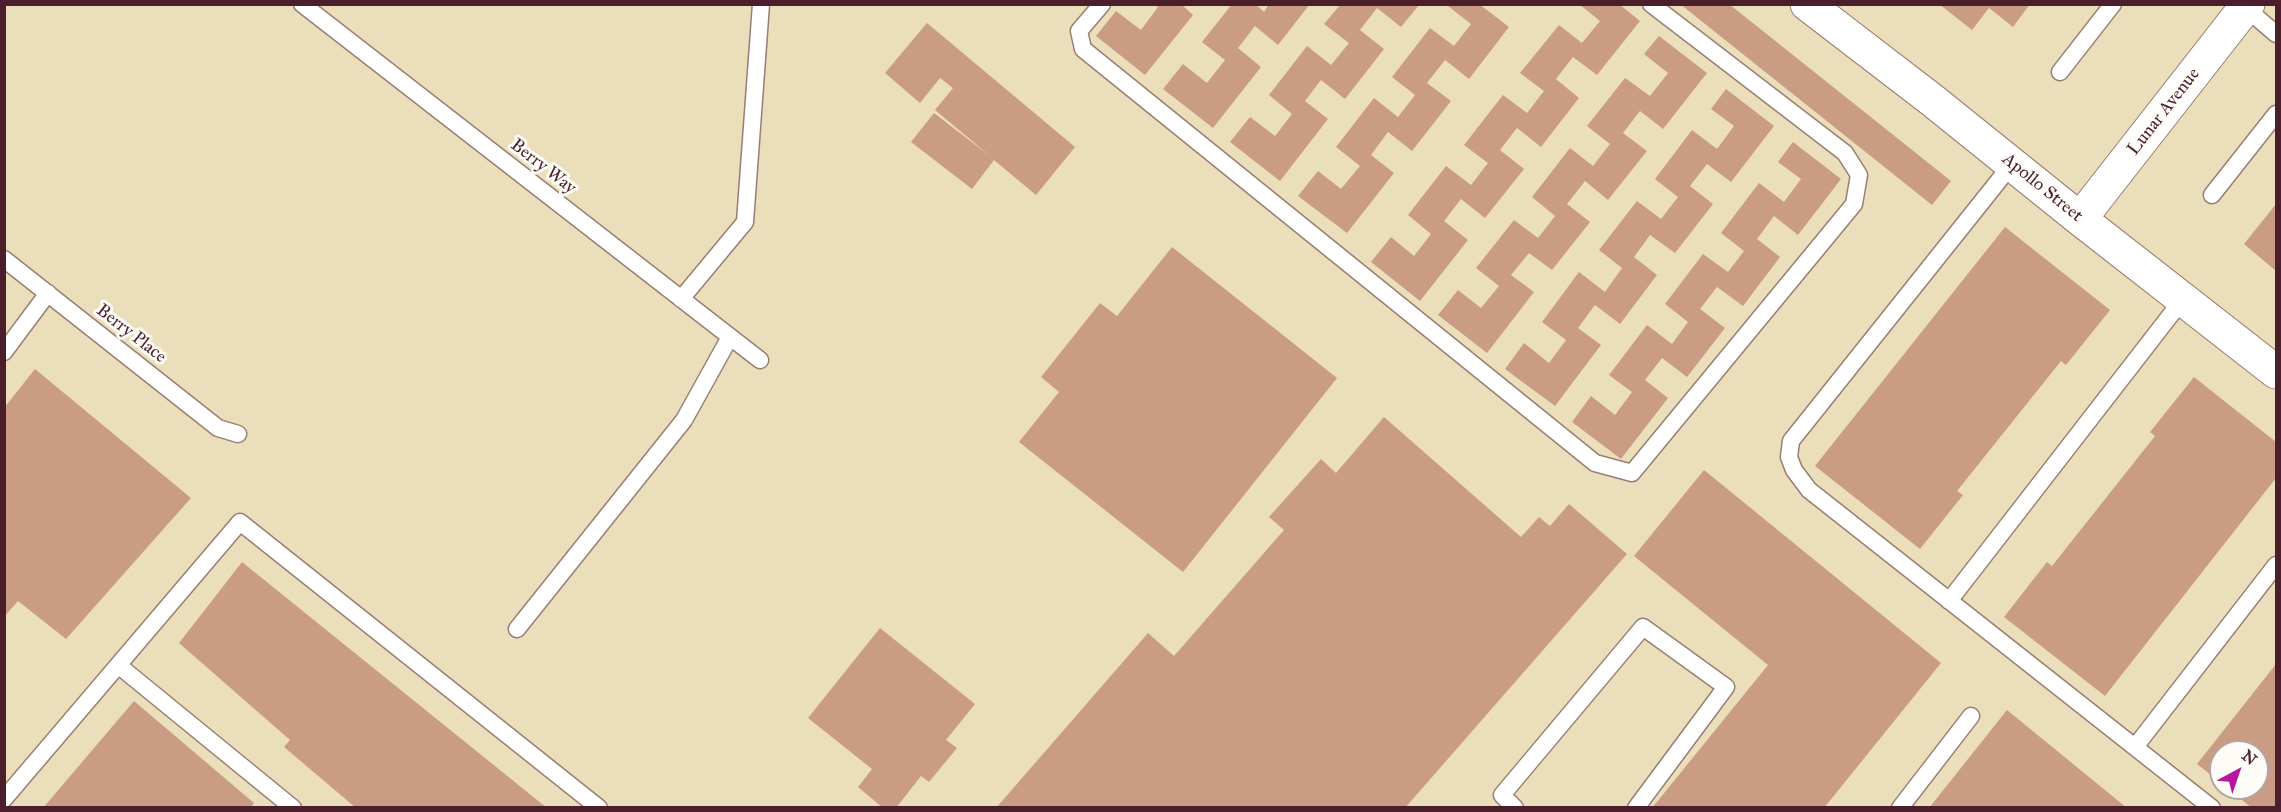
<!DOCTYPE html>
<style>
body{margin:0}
#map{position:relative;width:2281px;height:812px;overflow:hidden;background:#ebdebb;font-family:"IM FELL Great Primer",serif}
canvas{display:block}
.frame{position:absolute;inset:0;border:6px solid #4a1f2b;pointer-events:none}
.north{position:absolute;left:2209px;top:740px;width:60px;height:60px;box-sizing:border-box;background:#fdfcf7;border:2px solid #b5a4a5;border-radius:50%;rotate:40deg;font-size:16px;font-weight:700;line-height:24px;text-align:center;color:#4a1f2b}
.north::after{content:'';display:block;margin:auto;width:21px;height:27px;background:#b5179e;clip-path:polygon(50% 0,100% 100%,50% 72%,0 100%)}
</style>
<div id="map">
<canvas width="2281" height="812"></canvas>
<div class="frame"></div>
<div class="north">N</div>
</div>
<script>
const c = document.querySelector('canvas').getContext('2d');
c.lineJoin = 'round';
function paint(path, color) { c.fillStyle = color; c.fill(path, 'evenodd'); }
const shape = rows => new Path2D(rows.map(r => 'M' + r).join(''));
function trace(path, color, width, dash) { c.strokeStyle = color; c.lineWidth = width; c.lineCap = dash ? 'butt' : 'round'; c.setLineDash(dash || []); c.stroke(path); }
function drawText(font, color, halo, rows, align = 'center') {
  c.font = font + ' "IM FELL Great Primer",serif'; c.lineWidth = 6; c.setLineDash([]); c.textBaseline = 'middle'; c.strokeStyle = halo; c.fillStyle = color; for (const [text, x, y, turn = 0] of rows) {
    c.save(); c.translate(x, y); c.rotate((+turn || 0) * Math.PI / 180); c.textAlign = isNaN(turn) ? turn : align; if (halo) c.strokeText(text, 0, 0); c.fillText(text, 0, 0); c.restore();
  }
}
paint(shape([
 [1154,4,1181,4,1193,15,1145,75,1096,36,1116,11,1141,30,1158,7],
 [1232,4,1255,4,1264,12,1269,4,1310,4,1278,45,1255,26,1238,48,1261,67,1213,128,1163,89,1183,64,1207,83,1225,60,1202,42],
 [1449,4,1479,4,1509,27,1469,79,1445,60,1427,83,1451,101,1412,151,1388,132,1371,155,1394,173,1347,233,1298,196,1318,171,1341,189,1360,166,1336,147,1374,98,1398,117,1415,95,1392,77,1430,28,1454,46,1471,24,1448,6],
 [1579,4,1619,4,1640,21,1597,75,1573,57,1556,79,1579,98,1541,147,1517,128,1500,150,1524,169,1485,218,1461,199,1444,221,1468,240,1420,301,1371,262,1391,237,1414,256,1431,234,1408,215,1446,166,1471,185,1488,163,1464,145,1503,95,1527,113,1544,91,1520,73,1559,25,1582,43,1600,21],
 [1680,4,1729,4,1951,181,1932,205],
 [1939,4,2030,4,2013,27,1989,8,1972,30],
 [1340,5,1419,5,1401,27,1377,8,1360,30,1384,49,1345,99,1321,80,1305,101,1328,119,1280,181,1230,142,1250,117,1275,136,1292,114,1269,95,1307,46,1331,65,1349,43,1324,24],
 [927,23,1075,147,1036,195,994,160,972,189,911,142,934,113,990,156,935,110,953,88,940,78,920,103,885,73],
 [1659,36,1707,73,1663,129,1640,111,1623,133,1647,151,1608,200,1585,181,1567,204,1590,222,1552,270,1529,253,1511,275,1534,292,1487,353,1438,315,1458,290,1481,308,1499,286,1476,268,1514,220,1538,238,1555,216,1532,197,1570,148,1593,166,1610,144,1587,126,1625,78,1650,96,1668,73,1644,54],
 [1726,89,1774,126,1731,182,1707,164,1690,186,1713,204,1675,253,1650,235,1634,257,1657,275,1620,324,1595,305,1578,328,1601,345,1555,406,1505,369,1524,343,1549,363,1566,340,1542,322,1579,272,1605,292,1622,268,1599,250,1637,201,1661,219,1678,197,1655,179,1692,130,1717,149,1734,126,1711,109],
 [1793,142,1841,179,1798,235,1774,216,1757,239,1780,257,1743,306,1717,287,1700,309,1725,328,1687,377,1662,358,1645,380,1668,398,1621,459,1572,422,1591,396,1615,415,1632,392,1609,375,1647,325,1672,344,1688,322,1665,304,1703,254,1728,272,1744,251,1721,233,1759,183,1784,202,1801,179,1778,162],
 [2276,204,2276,271,2244,244],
 [2005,227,2110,310,2066,365,2061,361,1957,491,1963,495,1920,549,1815,466],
 [1172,247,1337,378,1183,572,1019,442,1059,392,1041,377,1100,303,1117,316],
 [35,369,191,498,66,639,18,601,4,617,4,408],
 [2194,377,2276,442,2276,478,2105,696,2004,617,2047,562,2052,566,2155,436,2150,432],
 [1384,417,1521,537,1539,517,1550,526,1569,504,1627,554,1405,808,996,808,1148,633,1174,656,1284,530,1269,517,1321,459,1336,473],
 [1704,470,1941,663,1824,808,1652,808,1768,665,1634,556],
 [242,562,547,808,356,808,284,747,290,740,179,643],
 [880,628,975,704,946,740,957,748,929,782,921,776,896,808,883,808,858,787,872,769,808,718],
 [2276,664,2276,808,2252,808,2227,788,2257,788,2257,752,2221,752,2221,783,2197,764],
 [134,701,254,803,250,808,43,808],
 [2007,710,2127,808,1929,808]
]), '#cb9c84');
const service = shape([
 [302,4,760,360],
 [1102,4,1079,31,1083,49,1595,463,1632,473,1854,204,1859,175,1845,153,1651,4],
 [2241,4,2276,34],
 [2060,72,2113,4],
 [2012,164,1791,441,1789,457,1794,470,1809,490,2212,808],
 [2212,195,2276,114],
 [4,259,218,428,238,434],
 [681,299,745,222,761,4],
 [4,352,48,293],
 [1949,601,2183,299],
 [517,629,684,420,730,337],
 [118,665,293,808],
 [2135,747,2276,565],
 [4,799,240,522,599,808],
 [1515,808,1502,795,1643,627,1726,687,1636,808],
 [1900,808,1971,716]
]);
const minor = shape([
 [1807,4,1932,100,2080,219,2276,372],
 [2080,219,2248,4]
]);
trace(service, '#9a7e73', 19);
trace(minor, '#9a7e73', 35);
trace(service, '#fff', 16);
trace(minor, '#fff', 33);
drawText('18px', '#4a1f2b', '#fdfcf7', [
 ["Lunar Avenue",2164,112,-52],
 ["Berry Way",543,167,38],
 ["Apollo Street",2042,188,39],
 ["Berry Place",131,334,38]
]);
</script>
